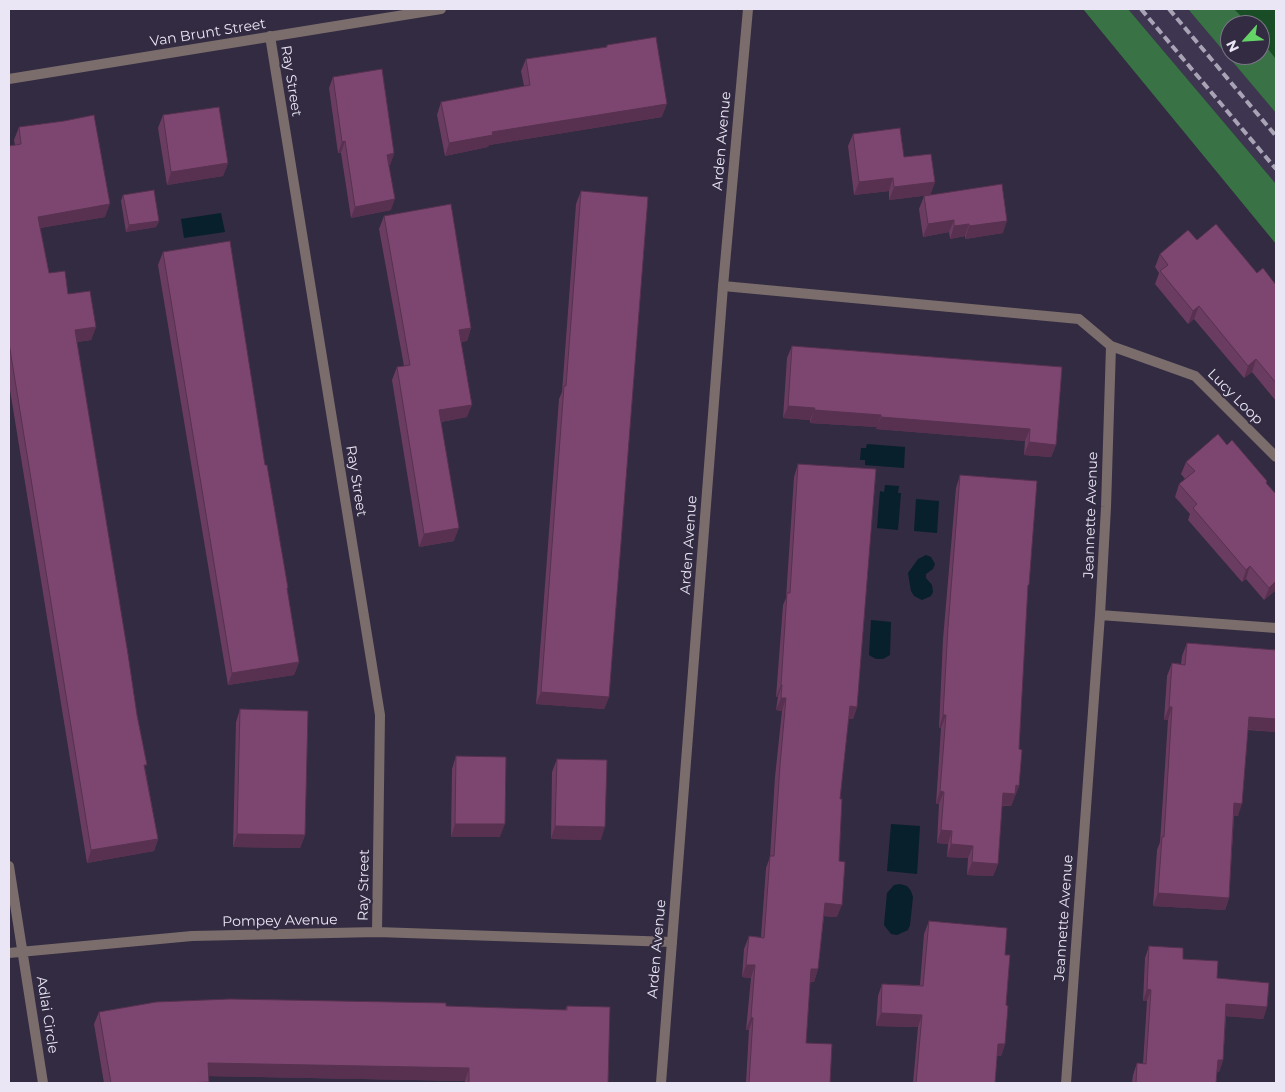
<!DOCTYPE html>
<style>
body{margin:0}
#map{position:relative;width:1285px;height:1092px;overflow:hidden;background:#322b41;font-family:Montserrat,sans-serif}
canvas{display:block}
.frame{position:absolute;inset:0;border:10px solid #eae6f5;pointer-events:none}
.north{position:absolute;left:1220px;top:15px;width:50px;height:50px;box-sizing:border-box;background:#322b41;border:1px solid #7c7689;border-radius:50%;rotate:244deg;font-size:14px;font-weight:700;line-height:20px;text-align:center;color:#eae6f5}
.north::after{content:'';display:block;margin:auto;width:18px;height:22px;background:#65d467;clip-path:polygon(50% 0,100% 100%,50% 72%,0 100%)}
</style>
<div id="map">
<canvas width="1285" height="1092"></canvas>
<div class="frame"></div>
<div class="north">N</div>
</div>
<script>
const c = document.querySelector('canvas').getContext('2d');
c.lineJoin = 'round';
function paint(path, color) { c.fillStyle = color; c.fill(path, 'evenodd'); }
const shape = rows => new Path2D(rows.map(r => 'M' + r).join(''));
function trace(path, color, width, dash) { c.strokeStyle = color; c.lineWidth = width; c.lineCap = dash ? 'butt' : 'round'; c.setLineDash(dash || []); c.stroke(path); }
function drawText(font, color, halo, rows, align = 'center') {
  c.font = font + ' Montserrat,sans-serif'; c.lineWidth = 4.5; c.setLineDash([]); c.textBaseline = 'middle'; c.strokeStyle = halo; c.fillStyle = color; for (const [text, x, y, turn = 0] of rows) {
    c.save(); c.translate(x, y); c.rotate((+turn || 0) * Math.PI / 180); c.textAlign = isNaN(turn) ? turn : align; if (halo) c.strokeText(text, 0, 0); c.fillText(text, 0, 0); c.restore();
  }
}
paint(shape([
 [1128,9,1188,9,1276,113,1276,184]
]), '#3e3550');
paint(shape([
 [1234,9,1276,9,1276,59,1260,39,1260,25,1248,25]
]), '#194d25');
paint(shape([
 [1083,9,1128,9,1276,184,1276,244],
 [1188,9,1234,9,1239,14,1248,25,1230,25,1230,55,1260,55,1260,39,1276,59,1276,113]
]), '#397244');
paint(shape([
 [221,213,225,232,184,238,181,219],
 [867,444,905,447,904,468,865,465,865,460,860,460,861,448,866,448],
 [885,485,899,486,898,493,901,493,898,530,877,528,880,491,884,492],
 [916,499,939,501,937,533,914,531],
 [926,555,931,557,935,564,933,569,926,574,926,578,932,585,933,592,931,596,922,600,914,596,911,591,908,573,918,559],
 [871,620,891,622,890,655,883,659,876,659,869,655],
 [891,824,920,826,917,874,887,871],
 [900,884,907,886,911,891,913,897,910,925,908,930,897,935,891,934,884,925,887,893,894,885]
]), '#081f2c');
trace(shape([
 [270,36,380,715,377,932],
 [9,79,441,9],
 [723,286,1079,319,1111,346,1195,376,1276,457],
 [1100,615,1276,628],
 [9,866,43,1083],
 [9,953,192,936,377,932,672,942],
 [1066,1083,1100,615,1106,507,1111,346]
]), '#7b6d6c', 10);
trace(shape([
 [661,1083,723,286,748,9]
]), '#7b6d6c', 10);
trace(shape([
 [1141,9,1276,169],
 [1169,9,1276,136]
]), '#a8a3b5', 4, [8, 4]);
paint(shape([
 [607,45,662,117,489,145,488,147,445,156,437,115,441,102,524,86,521,71,526,59,606,47],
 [333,77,394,153,390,165,389,165,391,210,351,218,341,153,338,153,329,88],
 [163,115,228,163,223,176,167,185,158,128],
 [19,127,105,217,40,228,49,273,96,327,91,340,77,342,145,768,158,839,154,851,87,863,9,384,9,146,15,145,14,140],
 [853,134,904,157,935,182,930,195,889,200,889,191,854,195,848,146],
 [581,191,609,697,604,709,536,704,559,399,562,392,576,204],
 [123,195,159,221,156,227,126,232,121,201],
 [924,196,1003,233,965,239,965,236,950,239,949,232,923,237,919,209],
 [384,216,471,328,467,341,461,342,467,417,441,422,454,541,419,547,392,380,397,367,404,366,379,229],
 [1197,240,1257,273,1276,285,1276,401,1252,372,1244,378,1194,319,1188,324,1155,284,1159,273,1155,267,1160,254],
 [163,252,265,465,299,662,294,675,228,685,158,265],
 [792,346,1062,367,1056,445,1051,457,1024,455,1025,441,876,429,877,427,810,423,810,420,783,418,787,358],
 [1227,445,1267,481,1267,483,1276,590,1264,600,1246,579,1242,582,1188,520,1190,514,1175,497,1179,484,1185,479,1181,474,1186,462],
 [798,464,857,707,853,719,848,719,840,799,837,917,824,916,818,969,814,982,810,982,806,1043,830,1083,746,1083,749,1030,746,1030,751,978,742,977,744,949,749,936,761,937,766,868,770,857,775,777,782,711,776,710,778,697,776,697,783,605,786,598,794,477],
 [960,475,1027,591,1019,749,1019,786,1011,806,1002,806,998,864,993,876,967,875,968,858,947,857,948,844,937,843,939,804,936,804,941,728,939,728,943,639,956,488],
 [1187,643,1276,650,1276,732,1248,730,1238,816,1234,816,1229,898,1225,910,1153,906,1157,850,1160,842,1168,720,1164,720,1167,676,1172,663,1181,664,1182,656],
 [240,709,305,835,300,848,233,847,236,722],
 [456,756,500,837,451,837,452,769],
 [557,759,601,840,551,839,552,772],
 [929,921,1005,955,1005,1044,1001,1056,997,1056,995,1083,913,1083,918,1027,876,1026,878,996,882,984,920,985,924,934],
 [1149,946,1183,959,1217,978,1267,1007,1263,1019,1226,1016,1223,1060,1219,1072,1217,1072,1216,1083,1132,1083,1133,1075,1137,1063,1143,1064,1147,1001,1143,1001,1145,958],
 [446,1006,565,1010,567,1006,608,1083,465,1083,465,1081,208,1076,208,1083,104,1083,94,1024,99,1012]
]), '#6b3c61');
paint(shape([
 [667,104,662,117,489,145,488,147,445,156,449,143,492,132],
 [345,141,341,153,338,153,342,142],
 [394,153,390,165,383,166,387,155],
 [228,163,223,176,167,185,171,172],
 [893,178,889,191,854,195,859,182],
 [935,182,930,195,889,200,894,187],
 [395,199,391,210,351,218,355,207],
 [110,204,105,217,34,229,38,217],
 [954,220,949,232,923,237,928,224],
 [159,221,156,227,126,232,129,225],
 [1007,221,1003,233,965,239,969,226],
 [969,224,965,236,950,239,954,226],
 [1199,306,1194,319,1188,324,1193,311],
 [96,327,91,340,70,343,75,330],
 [471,328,467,341,454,343,459,330],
 [1256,359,1252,372,1244,378,1248,366],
 [472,405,467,417,435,423,439,410],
 [788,406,815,408,810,420,783,418],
 [814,410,881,415,877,427,810,423],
 [881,417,1030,429,1025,441,876,429],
 [1029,442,1056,445,1051,457,1024,455],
 [459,528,454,541,419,547,424,534],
 [1250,566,1246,579,1242,582,1246,570],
 [1276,581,1276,590,1264,600,1269,588],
 [299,662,294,675,228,685,232,673],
 [781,685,782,685,778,697,776,697],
 [541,692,609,697,604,709,536,704],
 [781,698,786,698,782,711,776,710],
 [850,706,857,707,853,719,845,719],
 [1169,707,1172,707,1168,720,1164,720],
 [943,715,946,715,941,728,939,728],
 [1249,717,1276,719,1276,732,1244,729],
 [1016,785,1019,786,1011,806,998,805,1003,793],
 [940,791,944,792,939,804,936,804],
 [1234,803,1242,804,1238,816,1230,816],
 [455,824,505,824,500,837,451,837],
 [555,826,605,827,601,840,551,839],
 [941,830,952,831,948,844,937,843],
 [237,834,305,835,300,848,233,847],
 [158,839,154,851,87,863,91,850],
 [951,844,973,846,968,858,947,857],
 [972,862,998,864,993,876,967,875],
 [1158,893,1229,898,1225,910,1153,906],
 [825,903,842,905,837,917,820,916],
 [746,965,755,965,751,978,742,977],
 [811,969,818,969,814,982,807,981],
 [1147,989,1151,990,1147,1001,1143,1001],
 [1226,1004,1267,1007,1263,1019,1222,1016],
 [881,1013,922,1015,918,1027,876,1026],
 [751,1017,753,1018,749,1030,746,1030],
 [998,1044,1005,1044,1001,1056,994,1056],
 [1218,1060,1223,1060,1219,1072,1213,1072],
 [208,1063,469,1068,465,1081,203,1076]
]), '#57314f');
const building = shape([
 [656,37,667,104,492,132,493,135,449,143,441,102,530,85,526,59,607,47,607,45,656,37],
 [382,69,394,153,387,155,395,199,355,207,345,141,342,142,333,77,382,69],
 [219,107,228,163,171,172,163,115,219,107],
 [94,115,110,204,38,217,49,273,65,271,68,294,90,291,96,327,75,330,128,654,137,715,147,765,144,765,158,839,91,850,9,343,9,146,21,144,19,127,64,121,94,115],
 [900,128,904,157,931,154,935,182,894,187,893,178,859,182,853,134,900,128],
 [1002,184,1007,221,969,226,969,224,954,226,954,220,928,224,924,196,1002,184],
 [154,190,159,221,129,225,123,195,154,190],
 [581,191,648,197,609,697,541,692,564,386,566,386,581,191],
 [451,204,471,328,459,330,472,405,439,410,459,528,424,534,397,367,410,365,384,216,451,204],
 [1216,224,1257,273,1263,268,1276,285,1276,383,1256,359,1248,366,1199,306,1193,311,1160,271,1168,265,1160,254,1188,230,1197,240,1216,224],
 [230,241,265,465,267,465,288,588,287,588,299,662,232,673,163,252,230,241],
 [792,346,1062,367,1056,445,1029,442,1030,429,881,417,881,415,814,410,815,408,788,406,792,346],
 [1218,434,1227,445,1232,440,1267,481,1266,483,1276,494,1276,581,1269,588,1250,566,1246,570,1193,508,1197,504,1179,484,1195,471,1186,462,1218,434],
 [798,464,876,469,857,707,850,706,840,799,842,799,839,861,845,862,842,905,825,903,818,969,811,969,806,1043,832,1044,830,1083,749,1083,753,1018,751,1017,755,965,746,965,749,936,764,938,770,856,774,856,780,765,786,698,781,698,782,685,781,685,787,593,790,593,798,464],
 [960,475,1037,481,1029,585,1028,585,1019,749,1022,750,1019,786,1016,785,1015,794,1003,793,998,864,972,862,973,846,951,844,952,831,941,830,944,792,940,791,946,715,943,715,948,627,960,475],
 [1187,643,1276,650,1276,719,1249,717,1242,804,1234,803,1229,898,1158,893,1162,837,1164,837,1172,707,1169,707,1172,663,1185,665,1187,643],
 [240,709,308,711,305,835,237,834,240,709],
 [456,756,506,757,505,824,455,824,456,756],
 [557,759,607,760,605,827,555,826,557,759],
 [929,921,1007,928,1005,955,1010,955,1006,1005,1008,1006,1005,1044,998,1044,995,1083,916,1083,922,1015,881,1013,882,984,923,986,929,921],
 [1149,946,1183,948,1183,959,1218,961,1217,978,1269,983,1267,1007,1226,1004,1223,1060,1218,1060,1216,1083,1136,1083,1137,1063,1146,1064,1151,990,1147,989,1149,946],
 [230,999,446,1003,446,1006,567,1010,567,1006,610,1007,608,1083,469,1083,469,1068,208,1063,209,1082,184,1083,111,1083,99,1012,156,1002,230,999]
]);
paint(building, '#7c4671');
trace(building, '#57314f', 1);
drawText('14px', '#eae6f5', '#322b41', [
 ["Van Brunt Street",208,33,-9],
 ["Ray Street",291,81,81],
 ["Arden Avenue",722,141,-85],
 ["Lucy Loop",1235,397,45],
 ["Ray Street",356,481,81],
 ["Jeannette Avenue",1091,515,-88],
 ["Arden Avenue",689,545,-86],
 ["Ray Street",364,885,-89],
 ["Jeannette Avenue",1064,918,-86],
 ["Pompey Avenue",280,921,-1],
 ["Arden Avenue",657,949,-85],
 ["Adlai Circle",47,1015,81]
]);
</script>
